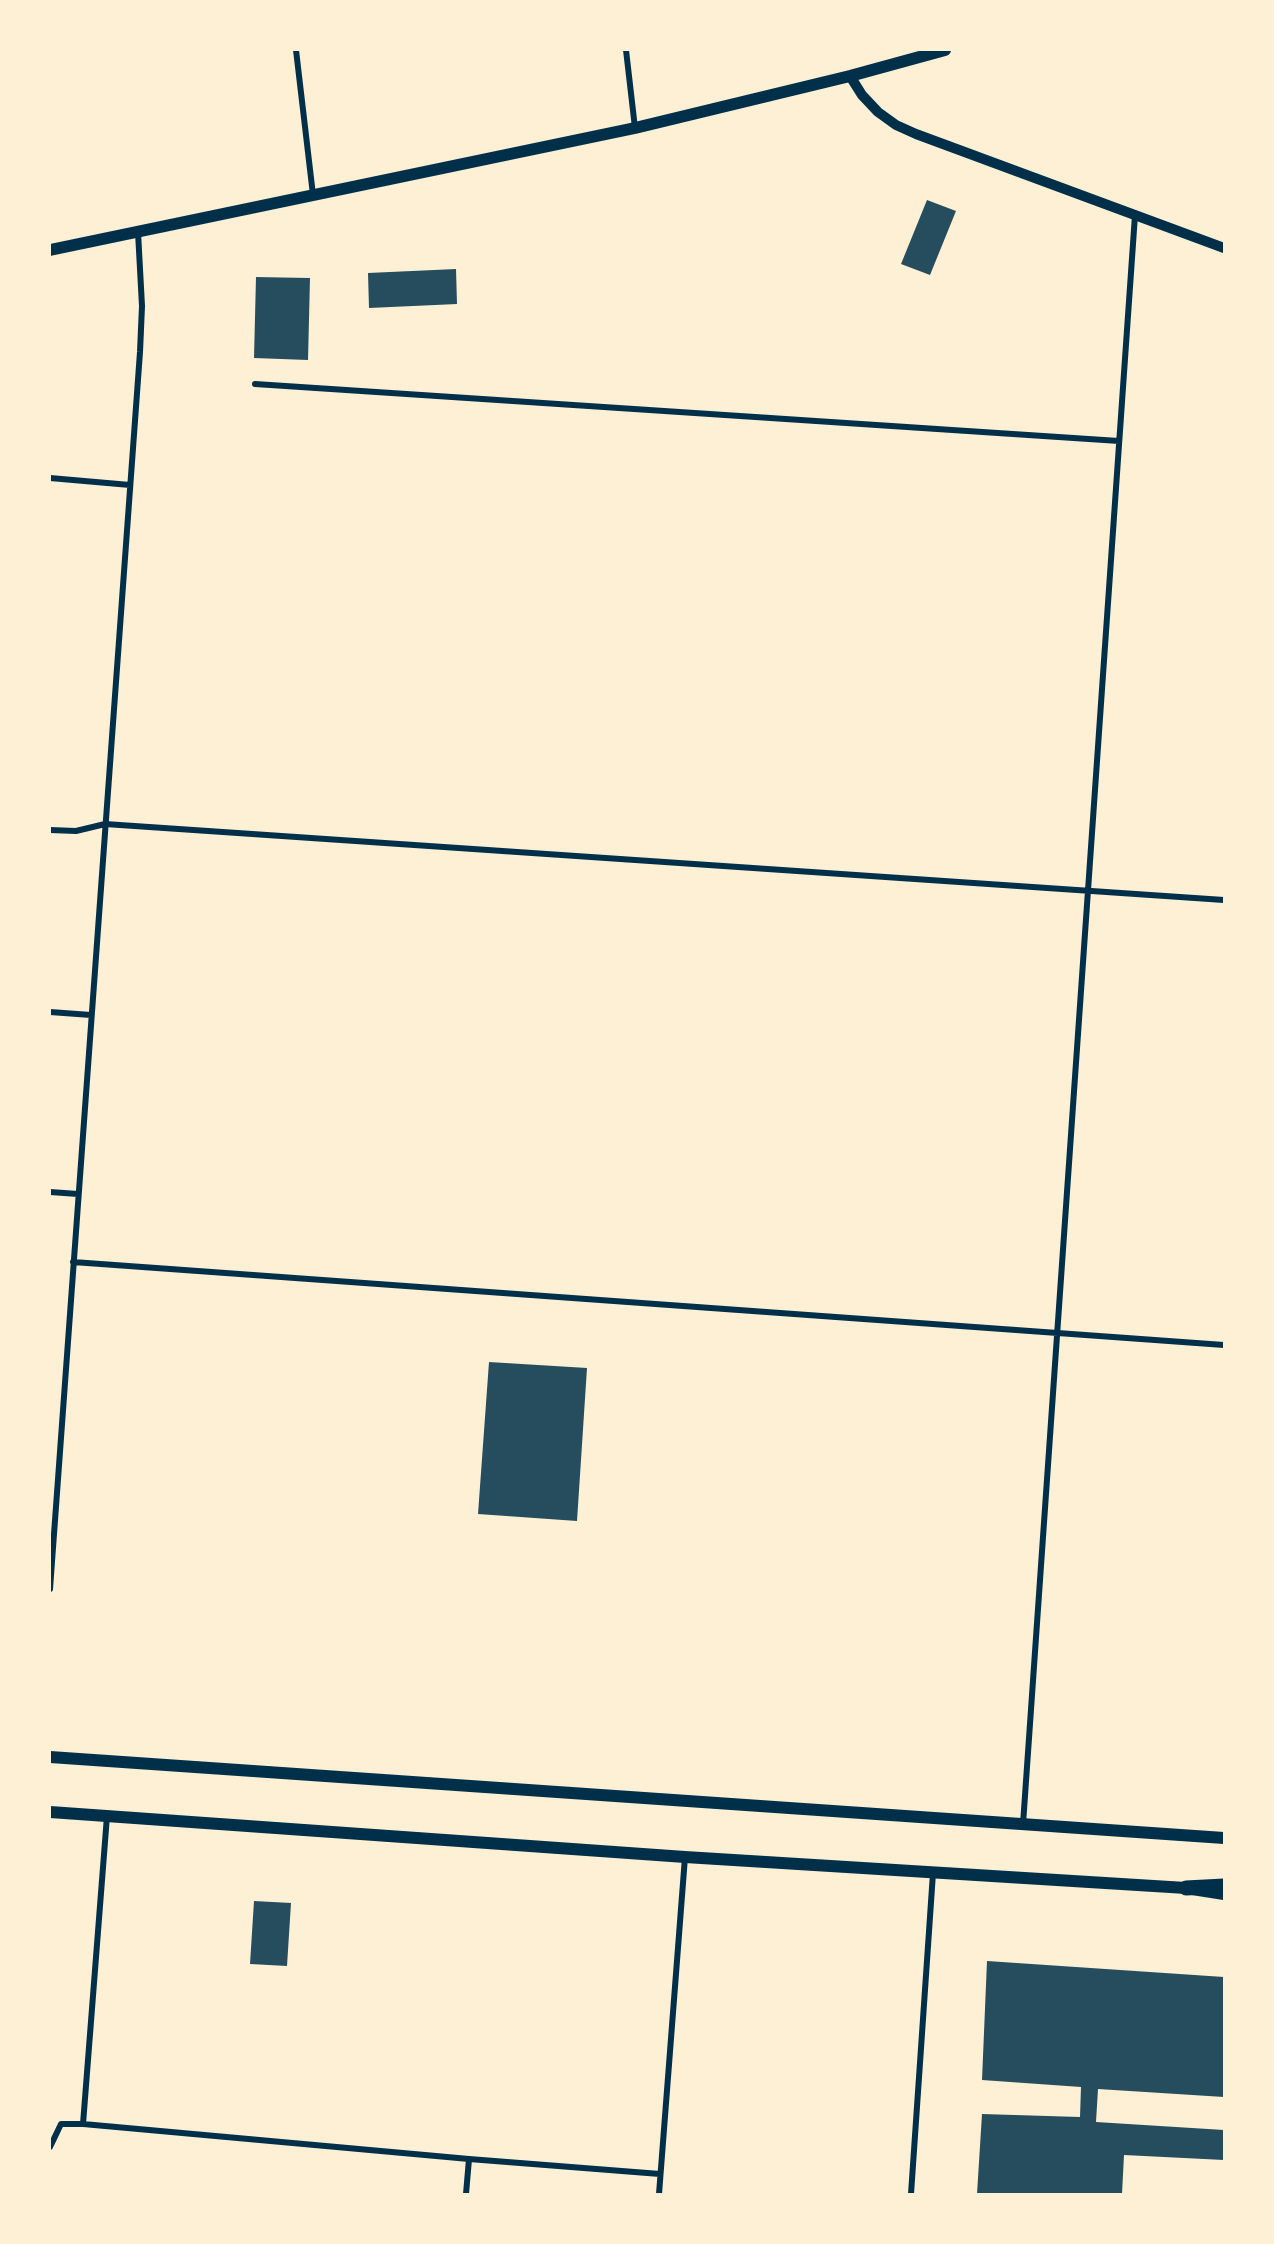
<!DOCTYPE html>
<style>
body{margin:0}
#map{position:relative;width:1274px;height:2244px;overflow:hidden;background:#fdf0d5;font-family:Helvetica,sans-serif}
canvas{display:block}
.frame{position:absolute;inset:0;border:51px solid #fdf0d5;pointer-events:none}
</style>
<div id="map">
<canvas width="1274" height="2244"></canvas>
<div class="frame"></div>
</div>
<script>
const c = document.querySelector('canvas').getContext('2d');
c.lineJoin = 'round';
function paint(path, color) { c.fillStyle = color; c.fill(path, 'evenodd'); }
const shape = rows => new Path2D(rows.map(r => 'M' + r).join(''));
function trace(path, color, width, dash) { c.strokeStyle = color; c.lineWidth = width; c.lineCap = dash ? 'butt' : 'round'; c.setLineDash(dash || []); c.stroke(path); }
paint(shape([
 [927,200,956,211,930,275,901,264],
 [456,269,457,304,369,308,368,273],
 [256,277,310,278,308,360,254,358],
 [489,1362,587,1368,577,1521,478,1514],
 [254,1901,291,1903,287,1966,250,1964],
 [987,1961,1224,1977,1224,2097,1098,2089,1096,2122,1224,2130,1224,2160,1124,2155,1122,2194,977,2194,982,2114,1080,2117,1081,2087,982,2080]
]), '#264d5e');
trace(shape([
 [296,50,313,195],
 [626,50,635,128],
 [255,384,1119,441],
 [50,478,130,485],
 [50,830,76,831,105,824,1224,900],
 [50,1012,91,1015],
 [50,1192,78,1194],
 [73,1262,1224,1345],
 [50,1589,140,352,142,306,138,232],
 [1023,1824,1135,215],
 [83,2124,107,1816],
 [50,2147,61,2124,83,2124,469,2159,660,2174],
 [466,2194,469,2159],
 [659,2194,685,1857],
 [911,2194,933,1873]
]), '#003049', 6);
trace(shape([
 [850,76,862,95,878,112,896,125,916,134,1224,248]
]), '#003049', 10);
trace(shape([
 [50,250,635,128,850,76,945,50],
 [50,1757,1224,1838],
 [50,1812,685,1857,1186,1888,1224,1894]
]), '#003049', 12);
trace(shape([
 [1186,1888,1224,1886]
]), '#003049', 15);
</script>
